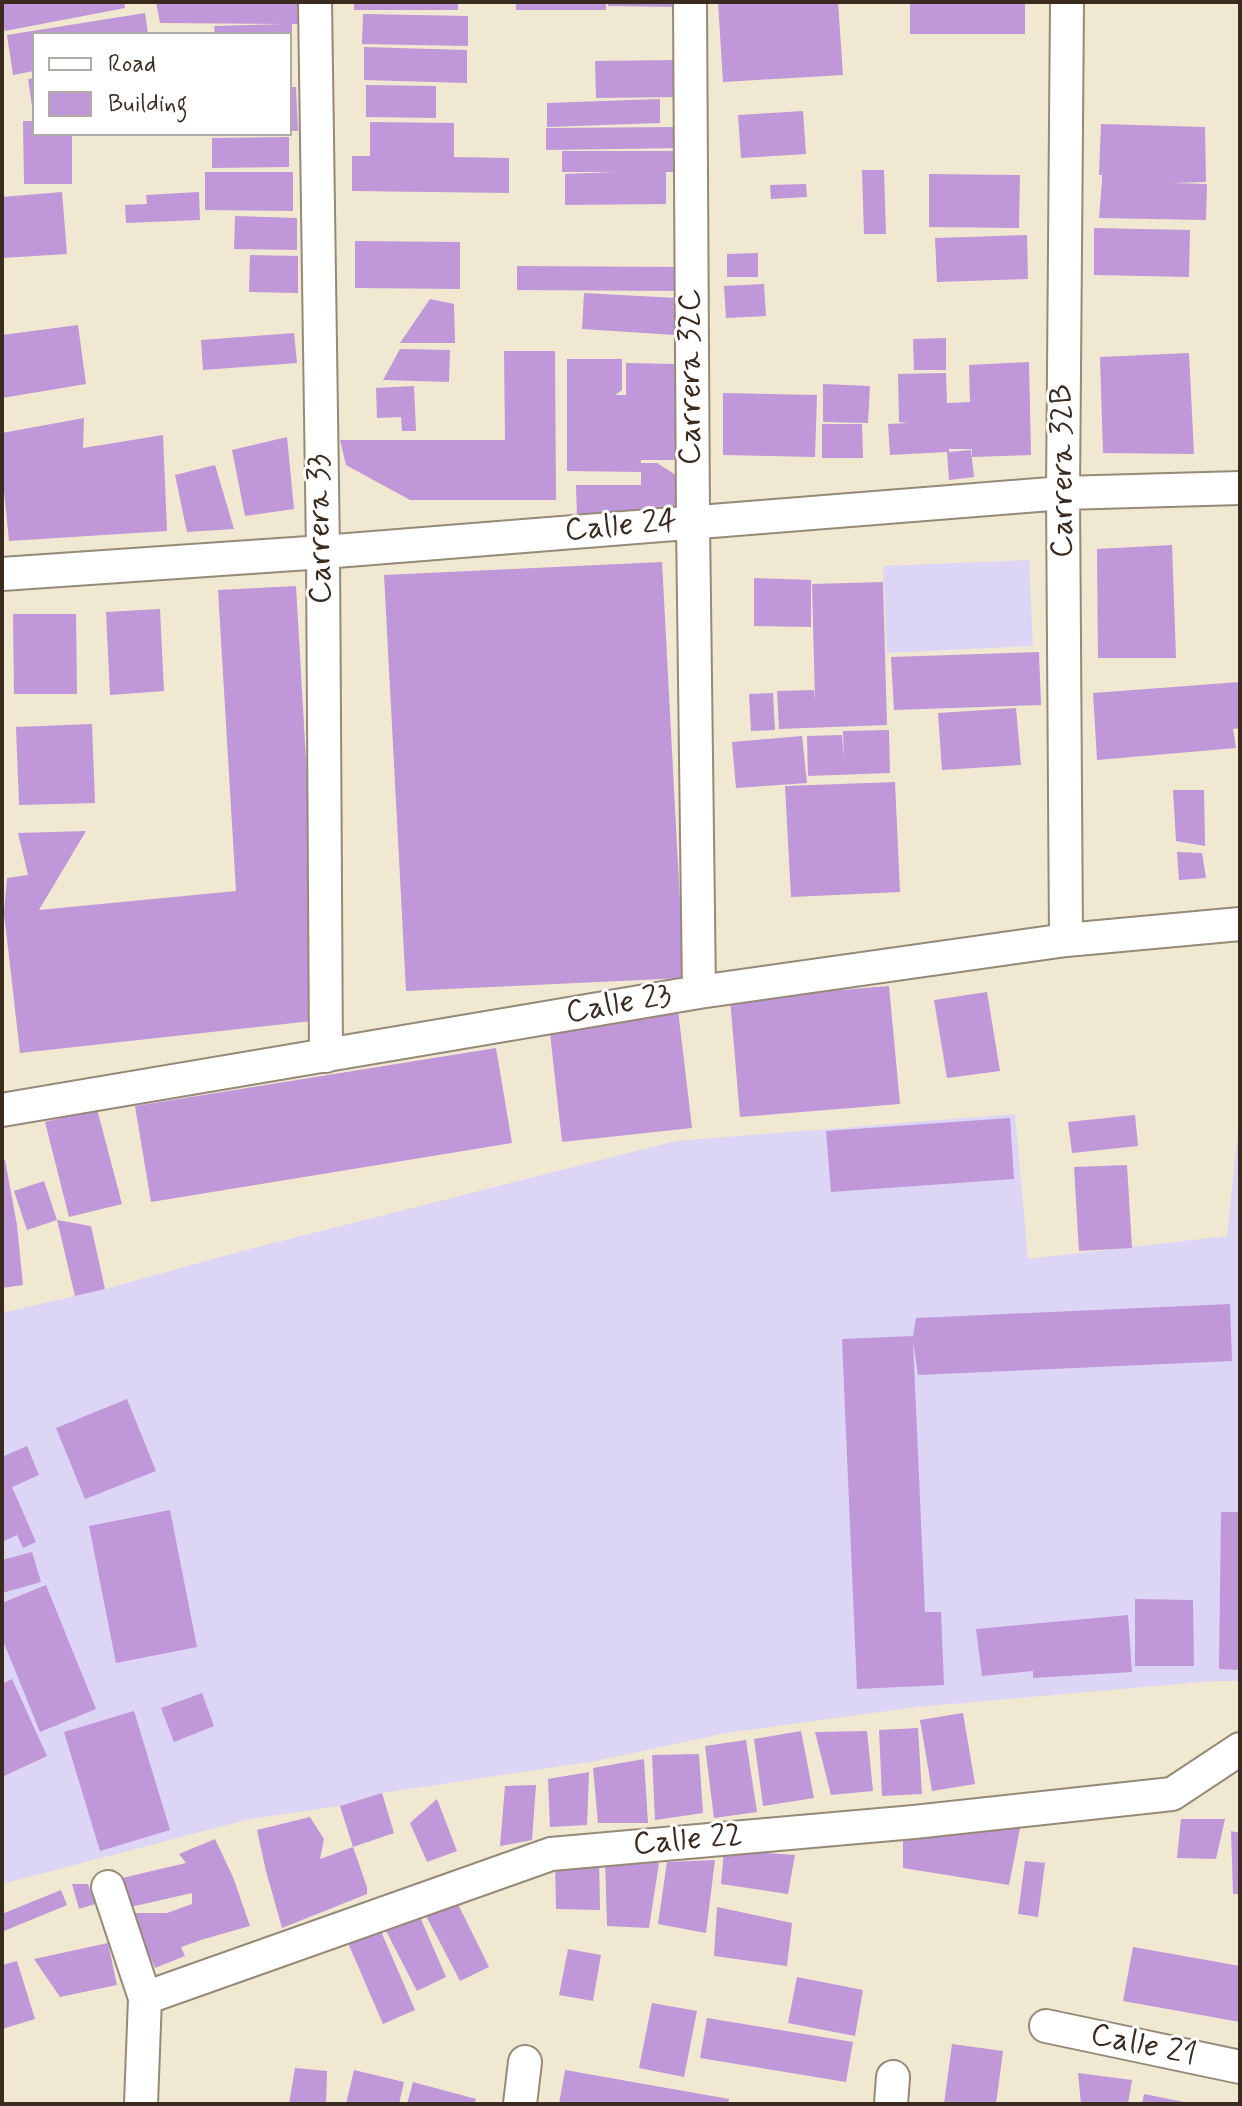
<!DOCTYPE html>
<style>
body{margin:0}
#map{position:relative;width:1242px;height:2106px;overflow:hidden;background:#f1e8d1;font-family:Mynerve,sans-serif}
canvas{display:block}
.frame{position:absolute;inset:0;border:4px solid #3b2a1e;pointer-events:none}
.legend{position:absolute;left:32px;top:32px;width:260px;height:104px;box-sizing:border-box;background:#fff;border:2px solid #b1aaa5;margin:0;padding:10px 14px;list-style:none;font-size:24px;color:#3b2a1e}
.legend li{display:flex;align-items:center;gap:16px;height:40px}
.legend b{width:40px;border:2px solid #b1aaa5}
</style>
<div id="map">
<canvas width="1242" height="2106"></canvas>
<div class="frame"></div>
<ul class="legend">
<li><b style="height:10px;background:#fff"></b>Road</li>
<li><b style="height:22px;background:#c097d8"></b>Building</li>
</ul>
</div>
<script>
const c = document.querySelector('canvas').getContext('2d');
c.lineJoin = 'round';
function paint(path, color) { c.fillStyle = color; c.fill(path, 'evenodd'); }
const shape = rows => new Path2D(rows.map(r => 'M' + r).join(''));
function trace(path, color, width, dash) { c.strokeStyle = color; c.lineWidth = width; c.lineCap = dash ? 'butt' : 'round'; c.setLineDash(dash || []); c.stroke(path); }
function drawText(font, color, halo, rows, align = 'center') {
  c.font = font + ' Mynerve,sans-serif'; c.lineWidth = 6; c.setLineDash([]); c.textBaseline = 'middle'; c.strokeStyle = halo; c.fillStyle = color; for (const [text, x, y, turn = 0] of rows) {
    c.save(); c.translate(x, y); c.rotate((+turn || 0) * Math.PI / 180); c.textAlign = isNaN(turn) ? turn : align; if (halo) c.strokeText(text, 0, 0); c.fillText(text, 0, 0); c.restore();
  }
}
paint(shape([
 [1029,560,1033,646,887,653,883,566],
 [1240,1112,1240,1681,1212,1681,917,1707,726,1733,596,1761,382,1793,340,1806,250,1819,2,1884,2,1313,105,1289,242,1251,676,1141,1015,1114,1028,1259,1227,1236]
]), '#ddd5f6');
paint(shape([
 [2,2,124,2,125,8,5,31,2,20],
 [156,2,301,2,302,24,292,24,292,34,215,34,214,26,284,24,160,23],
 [354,2,458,2,458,10,354,10],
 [516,2,606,2,606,10,516,10],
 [608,2,681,2,681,7,608,6],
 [718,2,838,2,843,75,723,82],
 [910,2,1025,2,1025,34,910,34],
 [145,13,148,34,34,34,34,71,13,75,7,35],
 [363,14,468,16,468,46,362,44],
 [364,47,467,50,467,83,364,80],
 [677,60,678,97,596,98,595,61],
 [34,78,34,106,32,106,28,79],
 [366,85,436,86,436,118,366,117],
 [290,87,296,87,298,131,290,131],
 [660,99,660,123,547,127,547,103],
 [803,111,806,154,741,158,738,115],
 [23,121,34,121,34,134,72,134,72,184,24,184],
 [370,122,454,123,454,157,509,158,509,193,352,191,352,156,370,156],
 [1101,124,1205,127,1206,182,1172,183,1207,184,1206,220,1099,218,1102,181,1102,175,1099,175],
 [680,127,680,148,546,150,546,128],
 [289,137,289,167,212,168,212,138],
 [562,151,678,151,678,172,666,172,666,204,565,205,565,174,615,172,562,172],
 [862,170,884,170,886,234,864,234],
 [205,172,293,172,293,211,205,210],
 [929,174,1020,175,1019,228,929,227],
 [806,184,807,197,771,199,770,185],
 [62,192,67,254,2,258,2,197],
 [199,192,200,220,126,223,125,205,147,204,146,195],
 [235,216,297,218,297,250,234,249],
 [1094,228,1190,230,1189,277,1094,275],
 [1027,235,1028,279,937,282,935,238],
 [355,241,460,242,460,289,355,288],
 [758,253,758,277,727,277,727,254],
 [250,255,298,256,298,293,249,292],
 [517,266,676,267,676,291,517,290],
 [764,284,766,316,726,318,724,286],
 [584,293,677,298,675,335,582,329],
 [430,299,454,304,455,343,400,343],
 [78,325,86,384,2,398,2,335],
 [294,333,297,363,203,370,201,340],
 [946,338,946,370,914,370,913,339],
 [400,349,450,350,449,382,383,380],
 [504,351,555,351,556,500,410,500,346,465,340,440,505,440],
 [1189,353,1194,454,1103,453,1100,357],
 [567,359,622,359,622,390,615,395,626,395,626,363,677,364,676,460,641,460,641,463,657,463,679,477,680,518,577,518,576,485,641,485,641,472,567,471],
 [1029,362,1031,455,972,457,972,449,976,449,949,449,949,452,971,450,974,477,949,480,947,452,890,455,888,424,908,423,899,422,898,374,946,373,947,403,970,402,969,365],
 [823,384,870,386,868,423,823,422],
 [414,386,416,431,402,431,401,417,377,418,376,388],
 [723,393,817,395,815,457,723,455],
 [84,418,83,448,163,435,167,531,9,541,2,471,2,433],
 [822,424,862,424,863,458,822,458],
 [287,437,294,509,245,516,232,450],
 [215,465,234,529,187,532,175,475],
 [1172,545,1176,658,1098,658,1097,549],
 [662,562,684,978,406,991,384,575],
 [754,578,811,580,811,627,754,626],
 [883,582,887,725,779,729,777,691,814,690,815,702,812,584],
 [296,586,321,1020,20,1053,4,913,7,878,28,875,18,833,86,831,39,910,236,891,218,590],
 [160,609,164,691,110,695,106,612],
 [13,614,76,614,77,694,14,694],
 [1039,652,1041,705,894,710,891,657],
 [1240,682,1240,728,1233,729,1236,748,1097,760,1093,693],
 [773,693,775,730,751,731,749,694],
 [1016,708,1021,765,942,770,938,713],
 [92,724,95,803,19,805,16,727],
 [889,730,890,773,808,776,807,736,842,735,844,760,843,731],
 [802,736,807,783,736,788,732,742],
 [895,782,900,892,791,897,785,786],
 [1173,790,1204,790,1205,846,1176,841],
 [1177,852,1202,853,1206,878,1179,880],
 [889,986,900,1104,740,1117,730,999],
 [987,992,1000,1071,947,1078,934,1000],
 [678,1010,692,1128,562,1142,549,1024],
 [496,1048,512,1143,151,1202,135,1106],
 [97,1109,122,1204,69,1217,45,1122],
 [1135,1115,1138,1146,1072,1153,1068,1122],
 [1010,1118,1014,1179,831,1192,826,1131],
 [2,1160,5,1160,17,1225,23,1285,2,1288],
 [1127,1165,1132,1248,1079,1251,1074,1167],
 [44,1181,57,1220,27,1230,14,1191],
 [57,1220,91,1226,105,1289,75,1296],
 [1230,1304,1232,1361,918,1375,913,1341,925,1612,941,1612,944,1685,857,1689,842,1339,913,1336,916,1318],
 [127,1399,156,1471,85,1499,56,1428],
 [27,1446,39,1475,12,1487,36,1542,23,1548,17,1535,2,1542,2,1457],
 [170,1510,197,1647,116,1663,89,1526],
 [1221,1512,1240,1512,1240,1670,1219,1669],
 [32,1552,41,1582,2,1593,2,1560],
 [46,1585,96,1709,40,1732,2,1638,2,1603],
 [1135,1599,1193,1600,1194,1666,1135,1666],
 [1128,1615,1132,1672,1033,1678,1033,1671,982,1676,976,1629],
 [12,1679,47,1756,4,1776,2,1770,2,1684],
 [202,1693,214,1726,174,1742,161,1708],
 [134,1711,170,1830,100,1851,64,1732],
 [963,1713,975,1784,932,1791,920,1720],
 [918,1728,922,1794,882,1796,879,1730],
 [801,1731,814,1798,763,1806,754,1739],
 [867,1731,873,1791,831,1795,815,1732],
 [746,1740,757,1812,714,1818,705,1746],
 [699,1754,703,1813,655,1820,652,1755],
 [644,1759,648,1823,598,1823,593,1768],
 [589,1772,587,1825,550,1827,548,1779],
 [536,1785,532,1840,500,1846,505,1786],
 [382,1793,394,1833,353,1847,340,1806],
 [437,1799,457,1851,427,1862,410,1823],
 [310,1817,324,1839,320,1859,353,1847,367,1887,367,1894,282,1928,266,1871,257,1830],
 [1022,1818,1009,1885,903,1868,903,1840],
 [1181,1819,1225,1819,1216,1859,1177,1858],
 [1231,1831,1240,1833,1240,1894,1233,1894],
 [215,1839,233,1877,250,1926,204,1939,181,1947,185,1956,155,1968,131,1913,167,1913,192,1904,192,1893,126,1908,118,1879,186,1863,179,1854],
 [724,1850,795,1855,788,1894,721,1884],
 [605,1859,659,1863,649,1928,607,1926],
 [555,1860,599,1860,600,1910,556,1909],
 [715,1860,706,1933,658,1924,667,1862],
 [1025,1861,1045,1863,1038,1917,1018,1914],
 [72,1884,88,1884,95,1904,79,1909],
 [61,1890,67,1905,4,1931,2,1925,2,1914],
 [455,1898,489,1967,460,1981,424,1912],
 [717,1907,792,1923,787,1966,714,1956],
 [420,1917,446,1977,417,1991,384,1927],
 [377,1922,415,2010,383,2024,345,1936],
 [108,1943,117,1985,60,1997,34,1959],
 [1133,1947,1240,1966,1240,2022,1123,2001],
 [568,1949,601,1955,593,2001,559,1995],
 [17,1961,35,2019,2,2029,2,1965],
 [797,1977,863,1990,855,2036,788,2023],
 [652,2003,697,2011,684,2077,639,2068],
 [707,2018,853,2042,846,2082,700,2058],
 [952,2044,1003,2051,996,2104,944,2104],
 [295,2068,327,2071,326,2104,289,2104],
 [354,2070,404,2082,399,2104,346,2104],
 [565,2070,729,2099,728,2104,559,2104],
 [1078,2073,1132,2080,1128,2104,1081,2104],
 [413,2082,476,2099,474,2104,407,2104],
 [1144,2094,1189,2103,1189,2104,1142,2104]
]), '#c097d8');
const street = shape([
 [315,2,323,552,326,1056],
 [690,2,693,522,699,992],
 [2,574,323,552,1063,493,1240,488],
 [1066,940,1063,493,1067,2],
 [2,1110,699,992,1066,940,1240,924],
 [108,1887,145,1998,141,2104],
 [145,1998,551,1854,914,1822,1172,1794,1240,1749],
 [1046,2026,1240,2067],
 [520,2104,525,2062],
 [891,2104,893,2077]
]);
trace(street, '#968978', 36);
trace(street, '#fff', 32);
drawText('32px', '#3b2a1e', '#fff', [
 ["Carrera 32C",692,377,-90],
 ["Carrera 32B",1064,471,-90],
 ["Calle 24",621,528,-5],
 ["Carrera 33",322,529,-91],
 ["Calle 23",619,1006,-10],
 ["Calle 22",688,1842,-5],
 ["Calle 21",1143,2047,12]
]);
</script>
